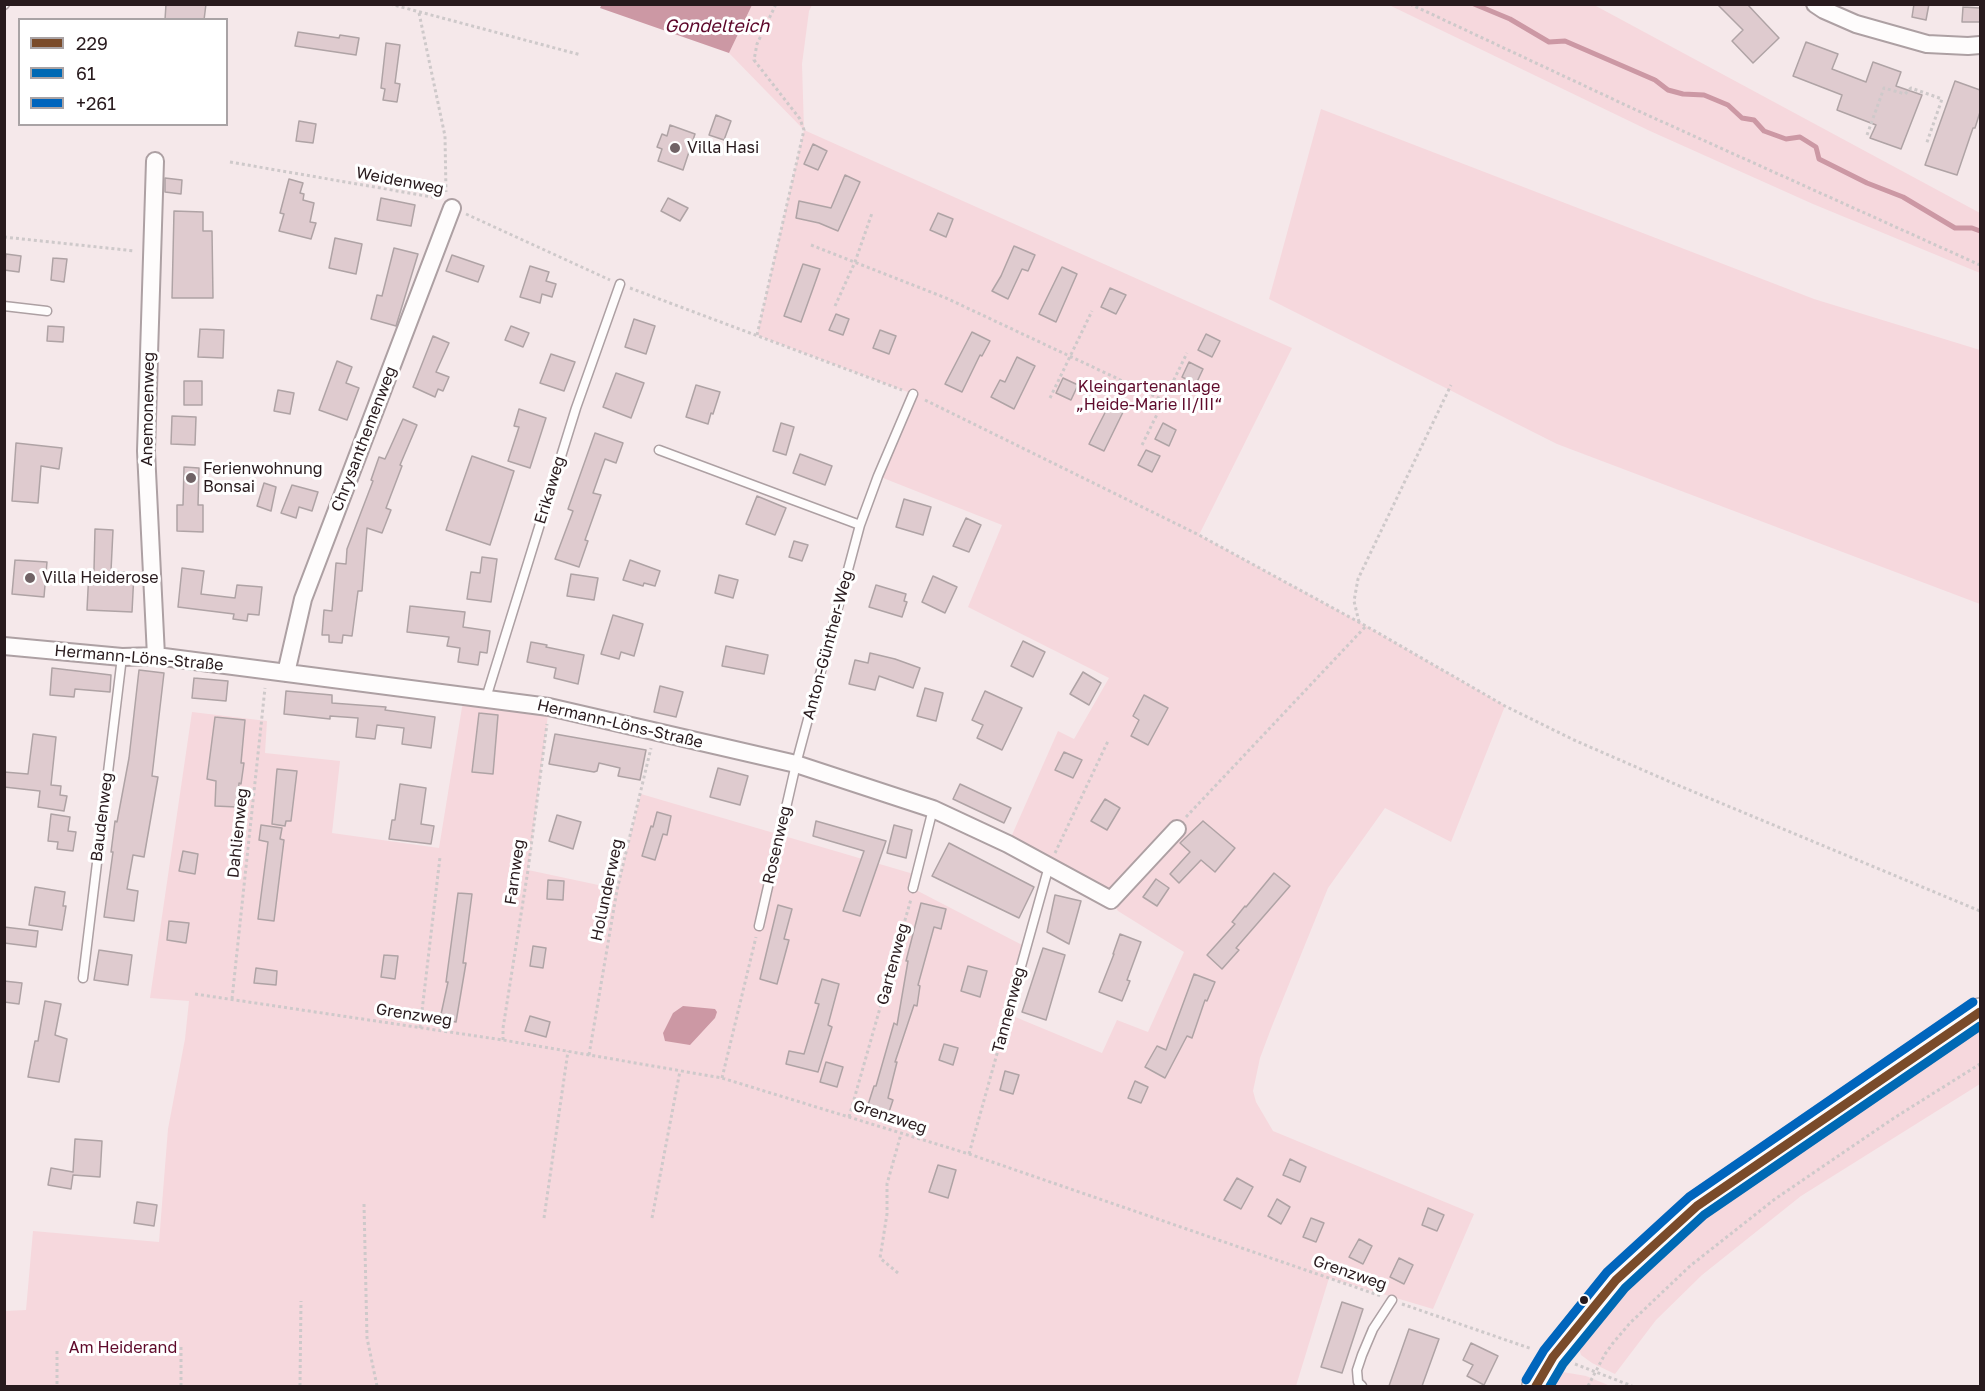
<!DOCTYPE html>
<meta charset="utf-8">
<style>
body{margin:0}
#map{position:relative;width:1985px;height:1391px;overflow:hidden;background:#f5e8ea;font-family:"Golos Text",sans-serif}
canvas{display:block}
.frame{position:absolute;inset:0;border:6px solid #281a1d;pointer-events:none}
.legend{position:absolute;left:18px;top:18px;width:210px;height:108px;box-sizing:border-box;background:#fff;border:2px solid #a9a3a5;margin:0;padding:8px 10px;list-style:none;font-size:18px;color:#281a1d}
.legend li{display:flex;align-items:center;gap:12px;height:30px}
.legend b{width:30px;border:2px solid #a9a3a5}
</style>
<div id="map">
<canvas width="1985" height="1391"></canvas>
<div class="frame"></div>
<ul class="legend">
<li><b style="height:8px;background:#7a4b2a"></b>229</li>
<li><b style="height:8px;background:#0069b4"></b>61</li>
<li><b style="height:8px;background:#0065bd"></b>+261</li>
</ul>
</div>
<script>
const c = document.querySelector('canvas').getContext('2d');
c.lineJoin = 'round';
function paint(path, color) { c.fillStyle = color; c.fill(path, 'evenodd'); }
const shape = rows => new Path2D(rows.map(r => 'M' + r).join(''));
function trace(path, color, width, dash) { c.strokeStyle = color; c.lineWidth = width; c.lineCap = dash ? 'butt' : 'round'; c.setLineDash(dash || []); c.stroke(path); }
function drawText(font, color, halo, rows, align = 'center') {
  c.font = font + ' "Golos Text",sans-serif'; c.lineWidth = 6; c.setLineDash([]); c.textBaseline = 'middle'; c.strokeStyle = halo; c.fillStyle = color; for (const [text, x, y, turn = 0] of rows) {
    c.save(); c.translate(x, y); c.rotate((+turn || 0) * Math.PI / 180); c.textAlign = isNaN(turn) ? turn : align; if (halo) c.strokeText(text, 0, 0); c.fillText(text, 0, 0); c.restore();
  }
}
paint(shape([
 [752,5,812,5,809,11,802,64,804,130,1292,348,1199,535,1366,626,1505,706,1451,842,1385,808,1328,888,1272,1026,1260,1058,1253,1091,1256,1102,1273,1131,1474,1214,1433,1309,1329,1278,1296,1386,5,1386,4,1311,26,1310,33,1231,159,1242,168,1129,185,1039,189,1001,150,998,192,712,267,721,265,753,340,761,332,833,439,848,464,695,549,707,528,870,617,889,641,794,917,875,914,889,1026,947,1008,1014,1102,1053,1117,1020,1148,1032,1184,952,1118,911,1111,900,1008,844,1058,731,1074,739,1109,678,968,607,1002,525,878,476,913,394,757,335,804,130,729,53],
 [1389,5,1596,5,1596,6,1980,213,1980,273,1813,204,1650,131],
 [1321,109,1814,299,1980,350,1980,604,1557,444,1269,299],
 [1980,1026,1980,1084,1801,1196,1702,1275,1656,1320,1615,1374,1592,1363,1581,1355,1578,1346,1624,1288,1705,1214],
 [1563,1372,1586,1376,1608,1385,1607,1386,1555,1386]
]), '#f6d8dd');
paint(shape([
 [602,4,752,4,752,5,729,53,600,8],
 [683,1006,715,1009,717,1012,715,1018,690,1045,665,1041,663,1033,673,1013]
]), '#cc98a4');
trace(shape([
 [1474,4,1510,19,1549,42,1565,41,1655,80,1668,90,1683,94,1704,95,1728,105,1742,118,1754,120,1764,131,1786,139,1800,137,1816,147,1819,159,1867,183,1903,197,1955,228,1972,228,1980,231]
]), '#cc98a4', 5);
const building = shape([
 [166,4,206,4,204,20,165,20,166,4],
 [1717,4,1747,4,1779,38,1753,63,1732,41,1743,30,1717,4],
 [1914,4,1929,4,1926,20,1912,17,1914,4],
 [1963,7,1980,8,1980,22,1962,22,1963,7],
 [298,32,339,38,340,35,359,38,356,55,295,46,298,32],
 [1806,42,1838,54,1832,69,1866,82,1873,62,1901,72,1896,86,1922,95,1901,149,1870,138,1876,125,1837,110,1842,95,1793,76,1806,42],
 [386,43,400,45,395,83,400,84,397,102,383,100,385,89,381,88,386,43],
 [1955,81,1980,90,1980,112,1975,128,1973,128,1957,175,1925,165,1955,81],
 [716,115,731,121,724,140,709,135,716,115],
 [299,121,316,124,313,143,296,141,299,121],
 [670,125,695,134,683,170,658,161,662,149,657,147,662,134,667,136,670,125],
 [813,144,827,151,818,170,804,164,813,144],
 [845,175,860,182,838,231,819,223,796,218,799,201,831,208,845,175],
 [165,178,182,180,181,194,165,192,165,178],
 [289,179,303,183,300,193,304,194,303,200,314,203,310,222,316,223,311,239,279,231,284,214,280,213,289,179],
 [381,198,415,205,411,226,377,220,381,198],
 [668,198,688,208,680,221,661,211,668,198],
 [174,211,203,212,203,231,212,231,213,298,172,298,174,211],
 [938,213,953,219,946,237,930,230,938,213],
 [335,238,362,244,356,274,329,268,335,238],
 [1014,246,1035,255,1028,271,1022,269,1008,299,992,291,1001,276,1014,246],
 [394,248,418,254,396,326,371,319,377,295,382,296,394,248],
 [6,254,21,256,19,272,4,270,6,254],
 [452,255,484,266,478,282,446,271,452,255],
 [53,258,67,259,64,282,51,280,53,258],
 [803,264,820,269,801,322,784,316,803,264],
 [530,266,549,272,546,281,556,284,552,297,542,294,540,303,520,297,530,266],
 [1062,267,1077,274,1056,322,1039,314,1062,267],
 [1110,288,1126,295,1116,314,1101,307,1110,288],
 [836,314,849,319,843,335,829,330,836,314],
 [634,319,655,326,646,354,625,347,634,319],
 [48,326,64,327,63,342,47,341,48,326],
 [511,326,529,333,523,347,505,340,511,326],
 [200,329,224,330,223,358,198,357,200,329],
 [880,330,896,336,889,354,873,348,880,330],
 [972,332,990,341,982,356,980,355,962,392,945,384,972,332],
 [1206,334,1220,341,1212,357,1198,350,1206,334],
 [433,336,449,343,436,372,449,377,443,391,438,389,435,397,413,387,433,336],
 [551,354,575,362,564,391,540,383,551,354],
 [1017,357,1035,366,1014,409,991,397,1000,380,1005,382,1017,357],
 [337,361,352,367,346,383,359,388,347,420,319,410,337,361],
 [1189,362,1203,369,1196,384,1182,377,1189,362],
 [616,373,644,383,631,418,603,407,616,373],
 [1063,378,1078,385,1071,400,1056,393,1063,378],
 [184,381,202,381,202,405,184,405,184,381],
 [696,385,720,392,713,414,711,413,708,424,686,417,696,385],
 [278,390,294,393,290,414,274,411,278,390],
 [1111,401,1125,408,1104,451,1089,444,1111,401],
 [519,409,546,418,530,468,508,461,519,427,514,426,519,409],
 [172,416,196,417,195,445,171,444,172,416],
 [403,419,417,425,400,465,402,466,386,508,391,510,382,533,367,528,362,591,358,591,352,636,343,635,342,643,329,642,329,635,322,635,324,610,332,611,336,563,346,564,347,549,373,481,371,480,379,457,385,459,403,419],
 [781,423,794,427,786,455,773,451,781,423],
 [1163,423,1176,430,1169,446,1155,439,1163,423],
 [595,433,623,443,616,463,605,459,593,493,601,495,585,540,588,541,579,567,555,559,573,511,568,509,595,433],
 [16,443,62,448,59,469,41,466,38,503,12,501,16,443],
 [1146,450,1160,456,1152,472,1138,465,1146,450],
 [800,454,832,466,825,485,793,473,800,454],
 [472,456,514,471,490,545,446,530,472,456],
 [184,467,199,468,198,505,203,505,203,532,177,531,177,505,183,505,184,467],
 [264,483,276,487,271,511,257,506,264,483],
 [292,485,318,492,312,511,299,507,296,518,281,513,292,485],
 [757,496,786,508,775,535,746,524,757,496],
 [904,499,931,507,923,535,896,527,904,499],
 [966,518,981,525,969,552,953,546,966,518],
 [95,529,113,530,111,571,134,573,132,612,87,610,89,570,94,570,95,529],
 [794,541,808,545,802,561,789,557,794,541],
 [482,557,497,559,491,602,467,599,471,572,480,573,482,557],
 [15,560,47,562,44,597,12,594,15,560],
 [630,560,660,571,655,586,644,583,643,586,623,580,630,560],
 [182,568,204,571,201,594,235,598,237,585,262,587,259,615,248,614,247,621,233,619,234,614,178,607,182,568],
 [571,574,598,578,594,600,567,596,571,574],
 [719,575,738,580,733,598,715,593,719,575],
 [933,576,957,587,945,613,922,602,933,576],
 [876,585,906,594,904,601,907,602,902,617,869,607,876,585],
 [410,606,465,612,463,627,490,631,487,653,480,652,478,665,458,662,460,648,447,646,449,637,407,632,410,606],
 [613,615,643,624,634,656,621,652,619,659,601,654,613,615],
 [1023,641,1045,652,1033,677,1011,666,1023,641],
 [531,642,547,645,546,647,584,655,578,684,554,678,556,668,527,662,531,642],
 [726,646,768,655,764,674,722,666,726,646],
 [870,653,895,659,920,668,913,688,879,676,875,690,849,684,855,660,868,663,870,653],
 [52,668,111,675,110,692,75,689,74,697,50,695,52,668],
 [139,670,164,673,152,776,158,777,144,857,133,855,127,889,138,891,134,921,104,917,113,852,111,852,115,821,117,822,129,758,139,670],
 [1083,672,1101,683,1089,705,1070,694,1083,672],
 [194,678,228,681,226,701,192,698,194,678],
 [660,686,683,692,676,717,654,712,660,686],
 [925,688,943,693,936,721,917,716,925,688],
 [286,691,332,695,332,703,386,707,385,710,435,717,431,748,402,744,404,728,377,725,375,739,356,737,358,718,330,716,330,719,284,714,286,691],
 [985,691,1022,708,1002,750,977,738,983,725,972,720,985,691],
 [1144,695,1168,708,1148,745,1131,736,1139,720,1133,716,1144,695],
 [479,713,498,715,493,774,472,772,479,713],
 [215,717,245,720,241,763,244,763,241,784,239,783,237,807,215,806,216,781,207,779,215,717],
 [33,734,56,737,51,785,61,786,60,795,67,796,64,811,38,807,40,791,4,787,4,772,28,774,33,734],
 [555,734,646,750,640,780,618,776,620,768,599,763,597,771,594,772,549,764,555,734],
 [1064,752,1082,760,1073,778,1055,770,1064,752],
 [718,768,748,776,740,805,710,797,718,768],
 [277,769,297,771,291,821,286,821,285,826,272,824,277,769],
 [400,784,426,788,421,824,434,826,431,844,389,839,392,820,395,820,400,784],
 [960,784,1011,808,1004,823,953,799,960,784],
 [1105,799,1120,808,1107,830,1091,821,1105,799],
 [657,812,671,816,667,835,663,834,655,860,642,856,651,826,653,827,657,812],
 [51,814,70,817,68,831,76,832,73,851,57,849,58,842,48,841,51,814],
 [557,815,581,822,573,849,549,841,557,815],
 [816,821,886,841,860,916,843,911,864,851,813,836,816,821],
 [1203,821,1235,848,1215,872,1201,860,1179,883,1170,874,1190,852,1180,843,1203,821],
 [261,825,282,828,280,839,284,840,274,921,258,919,268,842,259,840,261,825],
 [894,825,912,830,906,858,887,853,894,825],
 [949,843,1034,887,1019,918,932,876,949,843],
 [183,851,198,854,195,874,179,871,183,851],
 [1274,873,1290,886,1236,948,1239,950,1222,969,1207,955,1235,924,1232,922,1245,906,1246,907,1274,873],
 [1156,879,1169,888,1157,906,1143,897,1156,879],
 [548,880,564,881,563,900,547,899,548,880],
 [35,887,65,892,63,906,66,906,62,930,29,925,35,887],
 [458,893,472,894,463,963,466,963,456,1022,440,1019,448,982,446,982,458,893],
 [1055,895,1081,901,1069,944,1047,932,1055,895],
 [921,903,946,909,941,929,934,927,918,985,920,986,917,1006,914,1005,895,1062,897,1062,888,1098,893,1100,888,1115,867,1108,874,1086,876,1086,894,1023,897,1025,908,961,906,961,921,903],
 [778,905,792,909,784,939,789,940,777,984,760,979,778,905],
 [169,921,189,923,186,943,167,940,169,921],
 [4,927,38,931,36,947,4,943,4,927],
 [1120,934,1141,942,1127,980,1130,981,1122,1001,1099,992,1114,954,1113,954,1120,934],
 [533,946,546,948,543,968,530,966,533,946],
 [1043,948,1065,955,1046,1020,1022,1012,1043,948],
 [99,950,132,955,128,985,94,980,99,950],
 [384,955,398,956,395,979,381,977,384,955],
 [968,966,987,971,980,997,961,991,968,966],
 [256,968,277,971,276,985,254,983,256,968],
 [1194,974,1215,982,1207,1001,1205,1000,1192,1038,1187,1036,1165,1078,1145,1067,1157,1046,1166,1050,1194,974],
 [822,979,839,984,828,1025,832,1027,818,1072,786,1064,789,1051,804,1054,819,1004,815,1003,822,979],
 [4,981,22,983,19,1004,4,1002,4,981],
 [45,1001,61,1004,55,1035,67,1039,59,1082,28,1077,35,1041,38,1041,45,1001],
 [530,1016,550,1022,546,1037,525,1031,530,1016],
 [944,1044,958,1048,953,1065,939,1060,944,1044],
 [826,1062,843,1067,837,1087,820,1082,826,1062],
 [1005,1071,1019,1075,1013,1094,1000,1090,1005,1071],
 [1135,1081,1148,1087,1141,1103,1128,1098,1135,1081],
 [75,1139,102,1141,100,1177,73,1175,71,1189,48,1185,51,1168,73,1172,75,1139],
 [1290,1159,1306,1167,1300,1182,1283,1175,1290,1159],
 [938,1165,956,1170,948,1198,929,1192,938,1165],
 [1237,1178,1253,1187,1241,1209,1224,1200,1237,1178],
 [1277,1199,1290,1207,1281,1224,1268,1216,1277,1199],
 [137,1202,157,1205,154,1226,134,1223,137,1202],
 [1428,1208,1444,1215,1437,1231,1422,1225,1428,1208],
 [1311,1218,1324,1223,1316,1242,1303,1237,1311,1218],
 [1359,1239,1372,1246,1363,1264,1349,1257,1359,1239],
 [1399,1258,1413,1265,1404,1284,1390,1277,1399,1258],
 [1342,1302,1363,1309,1342,1373,1321,1367,1342,1302],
 [1409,1329,1439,1339,1422,1386,1389,1386,1409,1329],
 [1471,1343,1498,1356,1484,1385,1467,1376,1473,1365,1463,1360,1471,1343]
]);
paint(building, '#dfcbcf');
trace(building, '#afa3a5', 1.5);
const service = shape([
 [4,5,5,4],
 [4,306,47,311],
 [659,450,860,525],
 [486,698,576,408,620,284],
 [913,888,933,809],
 [759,926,796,764,860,525,878,476,913,394],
 [83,978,122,657],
 [1008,1013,1049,866],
 [1362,1386,1358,1382,1357,1370,1362,1355,1373,1329,1392,1300]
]);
const minor = shape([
 [1815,4,1824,10,1856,24,1927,44,1968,46,1980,45],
 [155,161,146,451,156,656],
 [4,646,122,657,156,656,549,707,796,764,933,809,1008,844,1111,900,1177,829],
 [286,673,303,599,452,208]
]);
const primary = shape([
 [1536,1386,1553,1357,1587,1314,1616,1280,1697,1206,1980,1012]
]);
trace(service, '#ada0a3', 11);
trace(minor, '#ada0a3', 20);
trace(primary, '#ada0a3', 30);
trace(shape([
 [390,4,581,55],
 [1410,4,1634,109,1980,265],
 [419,13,445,136,446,192],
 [1867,135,1884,88,1905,94,1911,88,1942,99,1926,145],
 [230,162,438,198],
 [466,214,610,280],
 [4,237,135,251],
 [811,245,946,298,1163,400],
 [630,288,902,390],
 [835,306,855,262,872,213],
 [757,335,804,130,800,119,754,60,757,44,776,4],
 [1050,398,1092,311],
 [925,400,1199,535,1366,626,1505,706,1574,740,1675,784,1980,911],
 [1142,445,1187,353],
 [1359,622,1354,601,1358,579,1451,385],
 [1186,817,1366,626],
 [1055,853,1108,741],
 [195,994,503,1040,722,1078,969,1154,1381,1296],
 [232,999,265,688],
 [420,1028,440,857],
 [503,1040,503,1028,528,870,547,724],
 [589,1055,617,890,651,748],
 [722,1078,756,937],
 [849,1117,911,899],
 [969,1154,1005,1025],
 [364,1204,367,1338,377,1386],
 [544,1218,568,1051],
 [652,1218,680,1071],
 [898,1273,880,1258,887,1214,887,1184,901,1134],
 [1402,1304,1532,1349],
 [57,1351,57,1386],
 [1575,1364,1632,1386],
 [181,1386,181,1347],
 [300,1386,301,1301],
 [1588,1386,1605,1354,1613,1343,1630,1323,1690,1266,1775,1199,1894,1118,1980,1064]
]), '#cec9ca', 3, [3, 3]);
trace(service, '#fefcfc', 8);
trace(minor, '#fefcfc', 16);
trace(primary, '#fefcfc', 27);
trace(shape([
 [1536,1386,1553,1357,1616,1280,1697,1206,1980,1012]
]), '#7a4b2a', 9);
trace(shape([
 [1550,1386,1563,1364,1625,1288,1704,1215,1980,1026]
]), '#0069b4', 9);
trace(shape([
 [1526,1380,1544,1350,1607,1272,1689,1197,1973,1002]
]), '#0065bd', 9);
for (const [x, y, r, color] of [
 [675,148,6,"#706265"],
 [191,478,6,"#706265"],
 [30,578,6,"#706265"],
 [1584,1300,5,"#281a1d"]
]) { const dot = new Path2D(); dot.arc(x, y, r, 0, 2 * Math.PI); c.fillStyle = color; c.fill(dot); trace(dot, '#fff', 2); }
drawText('16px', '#281a1d', '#fff', [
 ["Villa Hasi",687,148],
 ["Ferienwohnung",203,469],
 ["Bonsai",203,487],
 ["Villa Heiderose",42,578]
], 'left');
drawText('16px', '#281a1d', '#fff', [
 ["Weidenweg",400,181,11],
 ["Anemonenweg",148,409,-89],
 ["Chrysanthemenweg",364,439,-69],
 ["Erikaweg",550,490,-73],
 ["Anton-Günther-Weg",828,645,-75],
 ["Hermann-Löns-Straße",139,658,5],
 ["Hermann-Löns-Straße",620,724,13],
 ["Baudenweg",102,817,-83],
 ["Dahlienweg",238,833,-84],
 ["Rosenweg",777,845,-77],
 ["Farnweg",515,872,-82],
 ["Holunderweg",607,890,-78],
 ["Gartenweg",893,964,-75],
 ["Tannenweg",1009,1010,-75],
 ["Grenzweg",414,1015,9],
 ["Grenzweg",890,1117,18],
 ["Grenzweg",1350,1273,19]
]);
drawText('16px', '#5e092a', '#fff', [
 ["Kleingartenanlage",1149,387],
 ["„Heide-Marie II/III“",1149,405],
 ["Am Heiderand",123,1348]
]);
drawText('italic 18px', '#5c0629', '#fff', [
 ["Gondelteich",717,26]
]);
</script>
